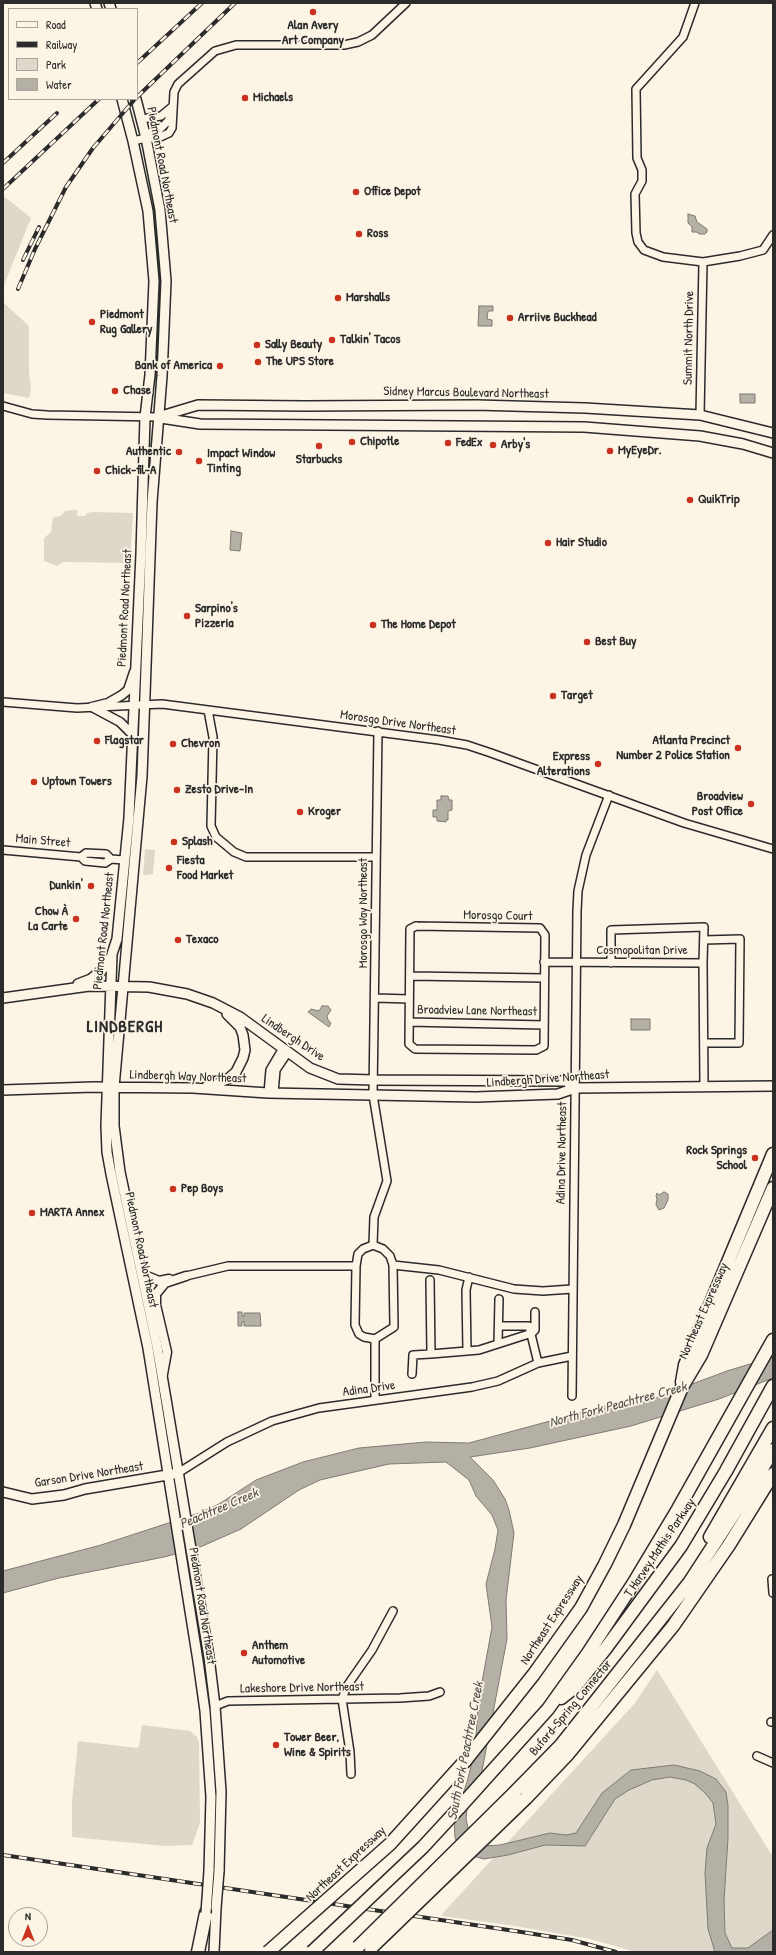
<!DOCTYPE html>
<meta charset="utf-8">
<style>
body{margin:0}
#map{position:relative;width:776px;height:1955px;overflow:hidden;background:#fcf5e5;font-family:"Patrick Hand",sans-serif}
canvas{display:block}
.frame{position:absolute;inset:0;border:4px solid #2b2b2b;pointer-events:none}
.legend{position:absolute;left:8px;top:8px;width:130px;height:92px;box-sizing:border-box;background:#fcf5e5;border:1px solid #a8a49b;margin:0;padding:5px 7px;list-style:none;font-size:12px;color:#2b2b2b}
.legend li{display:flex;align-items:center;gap:8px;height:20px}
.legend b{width:20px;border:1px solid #a8a49b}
.north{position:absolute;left:8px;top:1907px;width:40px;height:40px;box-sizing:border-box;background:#fcf5e5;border:1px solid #a8a49b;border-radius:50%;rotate:0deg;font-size:11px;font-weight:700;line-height:16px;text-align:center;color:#2b2b2b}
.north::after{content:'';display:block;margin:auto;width:14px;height:18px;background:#c8321e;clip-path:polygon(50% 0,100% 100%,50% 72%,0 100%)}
</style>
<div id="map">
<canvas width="776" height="1955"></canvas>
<div class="frame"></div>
<ul class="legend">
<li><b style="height:5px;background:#fcf5e5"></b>Road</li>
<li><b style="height:5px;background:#2b2b2b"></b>Railway</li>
<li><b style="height:11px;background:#ded8ca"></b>Park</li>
<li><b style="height:11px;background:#b4b0a5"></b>Water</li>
</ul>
<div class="north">N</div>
</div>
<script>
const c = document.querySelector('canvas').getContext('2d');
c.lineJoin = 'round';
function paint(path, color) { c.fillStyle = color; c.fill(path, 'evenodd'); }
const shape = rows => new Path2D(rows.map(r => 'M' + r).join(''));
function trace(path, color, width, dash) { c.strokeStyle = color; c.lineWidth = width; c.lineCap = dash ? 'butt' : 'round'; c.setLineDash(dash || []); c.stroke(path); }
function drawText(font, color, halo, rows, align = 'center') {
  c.font = font + ' "Patrick Hand",sans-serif'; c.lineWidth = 3.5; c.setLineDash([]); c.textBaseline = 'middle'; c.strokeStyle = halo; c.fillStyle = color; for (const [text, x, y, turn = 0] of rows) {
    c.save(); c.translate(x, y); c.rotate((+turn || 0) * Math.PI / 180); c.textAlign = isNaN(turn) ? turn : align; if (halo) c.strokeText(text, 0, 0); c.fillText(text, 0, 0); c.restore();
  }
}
paint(shape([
 [5,197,31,218,4,285,3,293,3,199],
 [3,302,29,326,29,374,31,388,29,398,3,393],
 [75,510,78,511,77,516,85,516,87,513,93,512,133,513,130,563,63,562,57,566,44,561,44,538,51,532,53,517,61,516,65,511],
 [145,849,155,850,153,874,146,875,143,875],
 [657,1670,773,1857,773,1952,636,1952,590,1939,515,1926,442,1916,443,1913,635,1703],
 [142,1725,190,1731,197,1737,199,1742,200,1823,192,1845,165,1846,72,1837,72,1802,78,1741,137,1748,139,1746]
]), '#ded8ca');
const water = shape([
 [688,214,695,216,697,222,707,229,707,232,705,234,699,234,697,232,692,232,692,227,688,223,688,214],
 [479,306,493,306,493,311,488,311,487,319,492,320,492,326,478,326,479,306],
 [740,394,755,394,755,403,740,403,740,394],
 [231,531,242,533,240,551,230,550,231,531],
 [441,796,448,796,449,800,452,800,452,810,448,811,448,820,446,820,446,822,437,821,437,817,433,817,433,810,437,810,437,800,441,800,441,796],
 [322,1006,328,1006,331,1010,327,1016,328,1020,331,1023,329,1027,308,1012,311,1009,319,1011,322,1006],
 [631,1019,650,1019,650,1030,631,1030,631,1019],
 [664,1192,668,1194,668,1200,664,1208,659,1210,656,1205,657,1199,656,1196,657,1193,659,1195,664,1192],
 [238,1312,242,1312,242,1316,244,1316,244,1313,260,1313,261,1326,244,1326,244,1321,242,1322,242,1326,238,1326,238,1312],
 [773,1357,773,1378,719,1399,631,1426,530,1448,470,1457,493,1480,505,1499,509,1510,514,1533,506,1600,507,1639,482,1771,478,1787,467,1809,466,1818,469,1834,482,1846,500,1845,550,1833,566,1835,576,1833,602,1793,631,1770,674,1765,700,1771,716,1779,726,1792,728,1806,728,1838,724,1901,725,1933,732,1948,748,1948,773,1930,773,1952,715,1952,708,1929,705,1873,707,1848,716,1824,713,1803,706,1794,695,1784,686,1780,670,1777,652,1780,629,1790,615,1799,585,1846,545,1845,508,1855,484,1859,472,1856,459,1847,455,1838,454,1819,467,1782,475,1751,478,1704,492,1627,486,1584,495,1549,498,1530,492,1515,476,1496,469,1480,446,1462,389,1464,320,1480,299,1490,241,1529,198,1548,164,1557,59,1578,3,1593,3,1571,101,1545,199,1513,219,1504,256,1480,303,1462,359,1448,426,1442,469,1443,609,1405,641,1403,727,1371,773,1357]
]);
paint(water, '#b4b0a5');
trace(water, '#7d7b74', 1);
const minor = shape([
 [695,3,683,37,636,89,637,158,642,170,642,181,635,194,636,233,638,242,644,250,663,257,703,262,740,256,763,250,773,235],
 [142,119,161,116,173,106],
 [146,138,151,132,159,130,168,121,171,113],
 [133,141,146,138,158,138,169,133,172,128,174,92,178,84,215,51,236,45,344,45,358,42,372,35,406,3],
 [3,406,32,414,47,415,158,417],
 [700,415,703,262],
 [3,702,77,708,162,704,439,740,467,745,491,753,684,823,773,849],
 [208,710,213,737,211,826,216,837,234,852,246,857,376,857],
 [3,850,81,857,85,861,105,863,111,859,124,860],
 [81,857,86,853,106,854,111,859],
 [416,926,540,928,545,935,544,1046,536,1050,415,1049,409,1044,410,929,416,926],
 [704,940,740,939,739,1043,704,1043],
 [544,962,703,963,704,1087],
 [611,963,611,930,704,927,703,963],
 [410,976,544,978],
 [376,998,409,999],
 [409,1022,544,1025],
 [268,1093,270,1070,283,1048],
 [274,1093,276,1070,288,1052],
 [373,1245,374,1217,387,1181,373,1095,378,731],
 [373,1245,383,1249,390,1256,393,1265,394,1327,375,1339,364,1337,359,1334,355,1325,356,1266,358,1254,363,1249,373,1245],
 [393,1265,439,1270,514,1289,543,1291,572,1289],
 [186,1276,228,1266,356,1266],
 [430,1280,431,1354,467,1351,466,1290,469,1277],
 [499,1326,529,1326,538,1363],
 [375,1339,375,1400],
 [498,1343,499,1299],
 [467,1351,479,1350,532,1333,535,1330,535,1312],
 [412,1374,413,1355,431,1354],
 [572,1396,577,911,578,891,586,855,609,795],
 [178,1473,227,1442,272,1421,319,1408,472,1387,498,1381,538,1363,572,1356],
 [772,1579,773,1593],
 [215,1706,228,1701,400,1698,429,1696,440,1692],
 [771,1722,773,1722],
 [757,1756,773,1763],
 [351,1774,350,1752,342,1699,347,1686,372,1650,393,1611]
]);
const tertiary = shape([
 [92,707,108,703,122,695,128,690,134,672],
 [92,707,120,722,132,734],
 [142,1274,159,1281,169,1279],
 [163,1374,167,1352,156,1305,156,1294,165,1283,186,1276]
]);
const secondary = shape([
 [95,3,97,9],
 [109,3,111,9],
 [122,99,133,141,148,211,154,281,150,375,145,417,141,554,129,818,117,939,112,954,106,1126,107,1152,111,1174,148,1348,198,1661,205,1711,211,1797,209,1871],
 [136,99,146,138,160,210,166,281,162,376,152,502,142,776,114,1087,114,1126,120,1172,157,1346,167,1405,209,1657,215,1706,221,1792,219,1871],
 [158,417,198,405,305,406,476,405,585,408,700,415,773,433],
 [161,418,200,424,584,427,700,436,743,444,773,453],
 [78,984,91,979,102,970,111,957],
 [3,998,89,986,149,987,187,994,213,1003,240,1017,310,1068,338,1079,374,1080,566,1081,575,1088],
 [207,1086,217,1084,229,1078,236,1072,243,1058,245,1050,243,1035,240,1027,227,1014],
 [3,1090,93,1087,193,1088,268,1093,476,1097,558,1094,575,1088,773,1086],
 [3,1492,32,1499,64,1495,85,1489,173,1474],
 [214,1952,216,1908]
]);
const motorway = shape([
 [682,1382,685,1365,773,1154],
 [710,1537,773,1428],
 [561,1698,575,1687,606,1648,681,1546,726,1471,773,1386],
 [465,1761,534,1674,581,1608,605,1564,624,1525,682,1387,701,1355,773,1188],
 [516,1791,561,1745,689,1583,752,1486,773,1450],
 [526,1798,568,1754,673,1626,729,1545,773,1474],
 [459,1808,548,1709,588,1653,633,1584,678,1509,773,1340],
 [198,1952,206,1913]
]);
trace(minor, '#2b2b2b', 10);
trace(tertiary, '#2b2b2b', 11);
trace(secondary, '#2b2b2b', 12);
trace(motorway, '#2b2b2b', 15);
trace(minor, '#fcf5e5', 7);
trace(tertiary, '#fcf5e5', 8);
trace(secondary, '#fcf5e5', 9);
trace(motorway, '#fcf5e5', 12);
const rail = shape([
 [137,63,202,3],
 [137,97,235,3],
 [3,163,57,113],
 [3,189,99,99],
 [23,260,39,227],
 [18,289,35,249,66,187,93,148,135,99],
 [3,1855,515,1931,572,1940,616,1952]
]);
trace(rail, '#2b2b2b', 4);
trace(rail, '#fcf5e5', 2.5, [8]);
const secondaryBridge = shape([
 [216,1908,219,1871],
 [206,1913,209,1871]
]);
const motorwayBridge = shape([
 [358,1947,516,1791],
 [371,1948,526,1798],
 [268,1952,390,1844,465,1761],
 [312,1952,423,1847,459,1808]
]);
trace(secondaryBridge, '#2b2b2b', 12, []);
trace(motorwayBridge, '#2b2b2b', 15, []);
trace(secondaryBridge, '#fcf5e5', 9);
trace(motorwayBridge, '#fcf5e5', 12);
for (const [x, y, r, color] of [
 [313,12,4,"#c8321e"],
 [245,98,4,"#c8321e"],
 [356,192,4,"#c8321e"],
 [359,234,4,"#c8321e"],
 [338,298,4,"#c8321e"],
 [510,318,4,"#c8321e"],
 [92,322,4,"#c8321e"],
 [332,340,4,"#c8321e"],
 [257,345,4,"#c8321e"],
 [258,362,4,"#c8321e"],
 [220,366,4,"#c8321e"],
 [115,391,4,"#c8321e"],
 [352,442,4,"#c8321e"],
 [448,443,4,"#c8321e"],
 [493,445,4,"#c8321e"],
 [319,446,4,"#c8321e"],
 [610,451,4,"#c8321e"],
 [179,452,4,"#c8321e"],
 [199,461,4,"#c8321e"],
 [97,471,4,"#c8321e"],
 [690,500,4,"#c8321e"],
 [548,543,4,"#c8321e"],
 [187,616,4,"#c8321e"],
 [373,625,4,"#c8321e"],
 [587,642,4,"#c8321e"],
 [553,696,4,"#c8321e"],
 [97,741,4,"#c8321e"],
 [173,744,4,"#c8321e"],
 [738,748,4,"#c8321e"],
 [598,764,4,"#c8321e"],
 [34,782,4,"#c8321e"],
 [177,790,4,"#c8321e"],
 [751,804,4,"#c8321e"],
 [300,812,4,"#c8321e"],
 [174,842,4,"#c8321e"],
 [169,868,4,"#c8321e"],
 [91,886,4,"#c8321e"],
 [76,919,4,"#c8321e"],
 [178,940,4,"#c8321e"],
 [755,1158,4,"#c8321e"],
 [173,1189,4,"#c8321e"],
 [32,1213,4,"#c8321e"],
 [244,1653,4,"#c8321e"],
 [276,1745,4,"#c8321e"]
]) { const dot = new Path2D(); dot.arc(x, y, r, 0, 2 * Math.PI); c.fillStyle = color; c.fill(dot); trace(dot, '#fcf5e5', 1.5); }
drawText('bold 13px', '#2b2b2b', '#fcf5e5', [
 ["Alan Avery",313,26,"center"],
 ["Art Company",313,41,"center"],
 ["Michaels",253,98],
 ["Office Depot",364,192],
 ["Ross",367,234],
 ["Marshalls",346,298],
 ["Piedmont",100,315],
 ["Rug Gallery",100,330],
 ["Arriive Buckhead",518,318],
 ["Talkin' Tacos",340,340],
 ["Sally Beauty",265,345],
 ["The UPS Store",266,362],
 ["Bank of America",212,366,"right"],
 ["Chase",123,391],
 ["Chipotle",360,442],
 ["FedEx",456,443],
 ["Arby's",501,445],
 ["MyEyeDr.",618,451],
 ["Authentic",171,452,"right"],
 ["Impact Window",207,454],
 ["Tinting",207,469],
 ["Starbucks",319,460,"center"],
 ["Chick-fil-A",105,471],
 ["QuikTrip",698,500],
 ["Hair Studio",556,543],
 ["Sarpino's",195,609],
 ["Pizzeria",195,624],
 ["The Home Depot",381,625],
 ["Best Buy",595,642],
 ["Target",561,696],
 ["Flagstar",105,741],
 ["Atlanta Precinct",730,741,"right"],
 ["Number 2 Police Station",730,756,"right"],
 ["Chevron",181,744],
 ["Express",590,757,"right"],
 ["Alterations",590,772,"right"],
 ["Uptown Towers",42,782],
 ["Zesto Drive-In",185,790],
 ["Broadview",743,797,"right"],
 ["Post Office",743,812,"right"],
 ["Kroger",308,812],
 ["Splash",182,842],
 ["Fiesta",177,861],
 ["Food Market",177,876],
 ["Dunkin'",83,886,"right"],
 ["Chow À",68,912,"right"],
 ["La Carte",68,927,"right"],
 ["Texaco",186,940],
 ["Rock Springs",747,1151,"right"],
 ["School",747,1166,"right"],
 ["Pep Boys",181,1189],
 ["MARTA Annex",40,1213],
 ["Anthem",252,1646],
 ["Automotive",252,1661],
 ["Tower Beer,",284,1738],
 ["Wine & Spirits",284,1753]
], 'left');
drawText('13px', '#2b2b2b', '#fcf5e5', [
 ["Piedmont Road Northeast",162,165,79],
 ["Summit North Drive",689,338,-89],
 ["Sidney Marcus Boulevard Northeast",466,393,1],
 ["Piedmont Road Northeast",125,608,-87],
 ["Morosgo Drive Northeast",398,723,8],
 ["Main Street",43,841,5],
 ["Morosgo Way Northeast",364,913,-90],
 ["Morosgo Court",498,916,1],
 ["Piedmont Road Northeast",104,931,-84],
 ["Cosmopolitan Drive",642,951],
 ["Broadview Lane Northeast",477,1011,1],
 ["Lindbergh Drive",293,1038,34],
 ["Lindbergh Way Northeast",188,1077,2],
 ["Lindbergh Drive Northeast",548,1079,-4],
 ["Adina Drive Northeast",562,1153,-89],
 ["Piedmont Road Northeast",141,1250,78],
 ["Northeast Expressway",704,1311,-66],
 ["Adina Drive",369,1389,-8],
 ["Garson Drive Northeast",89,1475,-9],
 ["T Harvey Mathis Parkway",660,1548,-56],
 ["Piedmont Road Northeast",202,1606,81],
 ["Northeast Expressway",552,1620,-57],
 ["Lakeshore Drive Northeast",302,1688,-1],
 ["Buford-Spring Connector",571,1708,-50],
 ["Northeast Expressway",346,1864,-43]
]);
drawText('italic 14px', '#545350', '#fcf5e5', [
 ["North Fork Peachtree Creek",618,1405,-15],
 ["Peachtree Creek",219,1509,-23],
 ["South Fork Peachtree Creek",466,1751,-79]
]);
c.letterSpacing = '1px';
drawText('bold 17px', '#2b2b2b', '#fcf5e5', [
 ["LINDBERGH",125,1027]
]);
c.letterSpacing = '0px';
</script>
